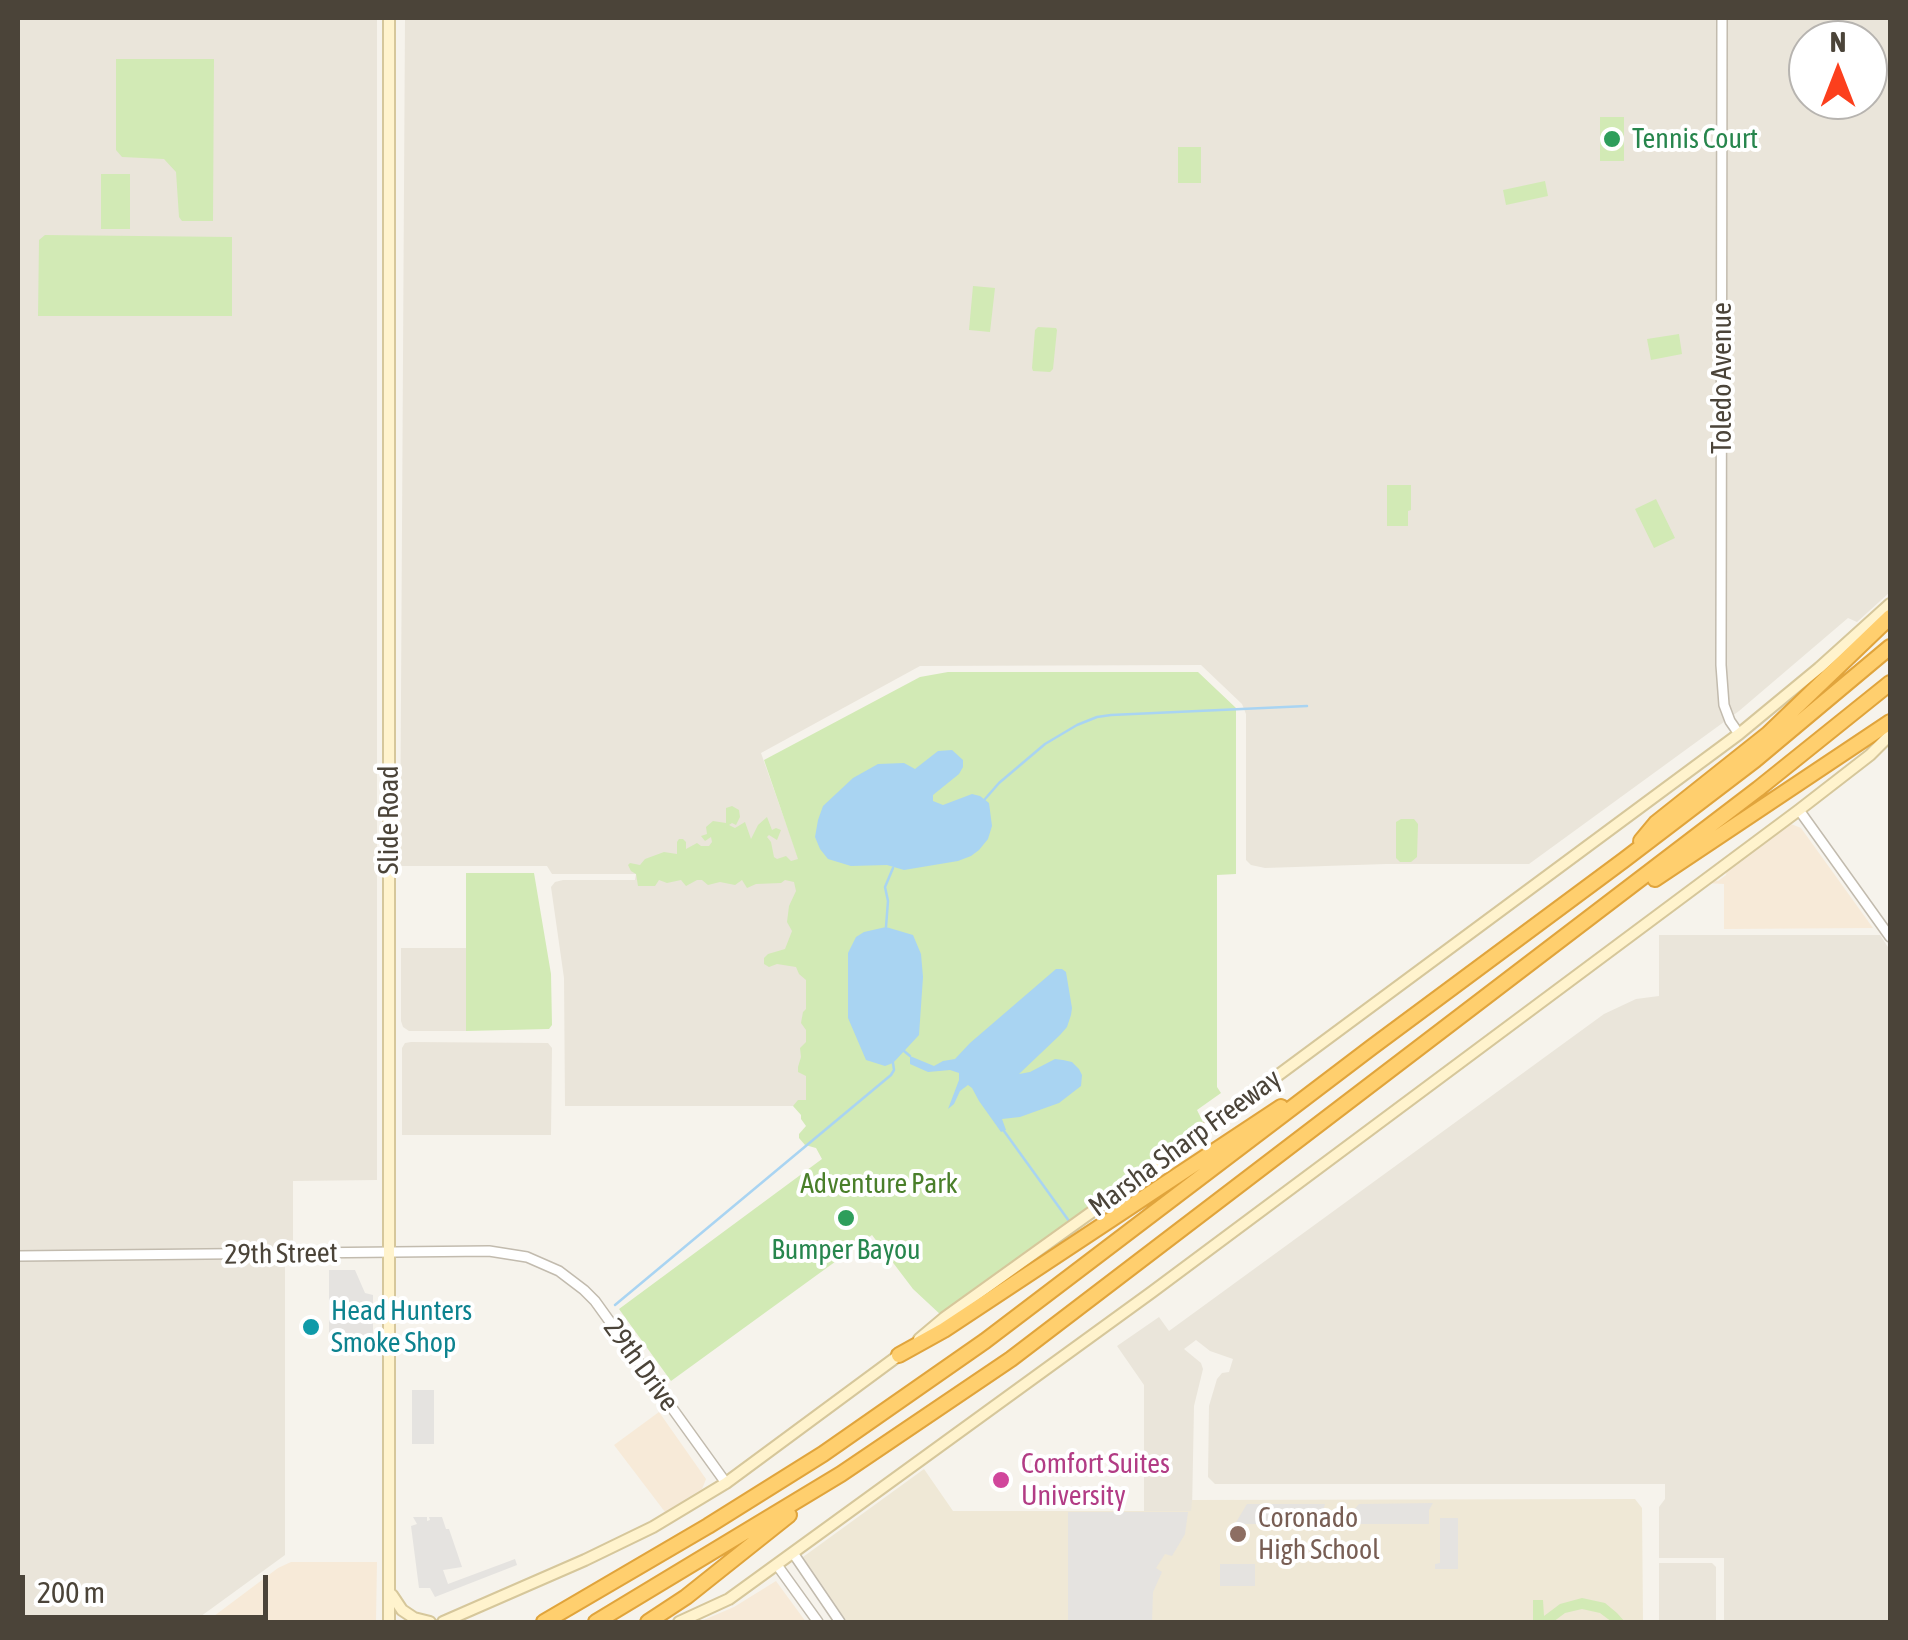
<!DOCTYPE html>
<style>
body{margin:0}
#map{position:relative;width:1908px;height:1640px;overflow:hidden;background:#f6f3ec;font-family:"Asap Condensed",sans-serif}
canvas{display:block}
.frame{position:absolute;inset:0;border:20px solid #4b4439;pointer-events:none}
.north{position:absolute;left:1788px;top:20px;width:100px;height:100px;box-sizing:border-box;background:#fff;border:2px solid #b7b4b0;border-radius:50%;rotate:0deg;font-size:28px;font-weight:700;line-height:40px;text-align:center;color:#4b4439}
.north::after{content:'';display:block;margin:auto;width:35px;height:45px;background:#fc3f1d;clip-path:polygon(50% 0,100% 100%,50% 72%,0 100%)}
.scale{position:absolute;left:20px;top:1575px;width:248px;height:45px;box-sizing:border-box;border:5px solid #4b4439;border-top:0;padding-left:12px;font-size:30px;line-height:35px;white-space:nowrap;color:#4b4439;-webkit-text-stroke:8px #fff;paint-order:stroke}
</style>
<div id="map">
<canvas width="1908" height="1640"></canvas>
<div class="frame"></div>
<div class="north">N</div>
<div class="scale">200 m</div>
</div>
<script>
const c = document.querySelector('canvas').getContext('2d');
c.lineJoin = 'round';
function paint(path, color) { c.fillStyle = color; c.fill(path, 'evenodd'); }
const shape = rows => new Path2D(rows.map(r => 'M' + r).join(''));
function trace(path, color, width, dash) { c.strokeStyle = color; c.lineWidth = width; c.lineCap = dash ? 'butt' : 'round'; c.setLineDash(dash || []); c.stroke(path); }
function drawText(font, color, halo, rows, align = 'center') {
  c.font = font + ' "Asap Condensed",sans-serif'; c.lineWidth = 8; c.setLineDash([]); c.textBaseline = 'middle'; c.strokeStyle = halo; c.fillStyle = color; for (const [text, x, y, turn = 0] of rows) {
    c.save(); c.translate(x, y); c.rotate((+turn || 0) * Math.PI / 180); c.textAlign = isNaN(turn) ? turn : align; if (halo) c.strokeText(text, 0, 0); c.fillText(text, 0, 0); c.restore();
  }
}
paint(shape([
 [18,18,377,18,377,1180,293,1181,293,1242,285,1243,285,1555,193,1622,18,1622],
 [405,18,1890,18,1890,592,1857,622,1848,618,1739,711,1529,864,1386,864,1265,868,1251,865,1246,860,1246,714,1242,704,1201,665,920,666,761,753,806,880,806,1106,565,1106,564,978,551,887,555,882,563,880,635,880,636,874,552,874,547,866,400,866],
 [1808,40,1868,40,1868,100,1808,100],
 [1659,935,1880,935,1890,950,1890,1622,1724,1622,1724,1558,1659,1558,1659,1507,1665,1499,1665,1484,1215,1484,1208,1477,1209,1406,1217,1379,1222,1373,1229,1372,1233,1359,1210,1351,1196,1340,1184,1349,1201,1363,1203,1369,1194,1406,1192,1511,1144,1512,1144,1385,1117,1346,1159,1317,1169,1331,1604,1014,1636,999,1659,996],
 [401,948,466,948,466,1031,409,1031,403,1027,401,1021],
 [411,1042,548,1043,552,1048,551,1135,402,1135,402,1048,405,1043],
 [1659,1563,1712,1563,1716,1567,1716,1622,1659,1622]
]), '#eae5da');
paint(shape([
 [1791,824,1801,828,1873,928,1724,929,1724,884,1707,883,1713,879,1718,881,1726,875,1727,869],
 [659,1412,706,1479,702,1489,665,1512,614,1445],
 [291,1562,377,1562,376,1622,206,1622,278,1568],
 [776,1581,806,1622,699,1622,734,1607]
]), '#f7ead8');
paint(shape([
 [924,1469,953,1511,1191,1511,1192,1500,1635,1499,1642,1508,1643,1622,847,1622,803,1562,803,1557]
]), '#efe8d6');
paint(shape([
 [116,59,214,59,213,221,182,221,179,217,176,172,164,159,122,157,116,150],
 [1600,117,1624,117,1624,161,1600,161],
 [1178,147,1201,147,1201,183,1178,183],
 [101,174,130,174,130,229,101,229],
 [1545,181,1548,196,1506,205,1503,190],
 [45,235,232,237,232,316,38,316,39,240],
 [973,286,995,288,990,332,969,330],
 [1038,327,1056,328,1057,330,1053,369,1050,372,1033,371,1032,368,1035,330],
 [1679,334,1682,354,1651,360,1647,339],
 [1387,485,1411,485,1411,510,1408,511,1408,526,1387,526],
 [1656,499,1675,538,1654,548,1635,509],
 [948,672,1198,672,1236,708,1236,874,1217,875,1217,1087,1221,1093,1197,1110,1203,1122,1203,1125,1140,1169,1140,1171,1071,1222,1068,1221,1069,1223,942,1316,913,1289,872,1235,671,1381,619,1309,822,1159,816,1148,805,1145,799,1138,799,1134,806,1126,801,1119,801,1115,793,1106,798,1100,806,1100,806,1076,798,1072,798,1067,801,1057,800,1048,806,1042,806,1030,801,1023,803,1012,806,1009,806,980,799,974,796,967,777,964,769,967,764,964,764,958,768,954,785,949,792,931,787,922,789,906,796,891,794,882,785,880,781,883,756,884,747,888,742,880,735,885,720,882,708,885,702,880,697,880,686,886,681,880,667,883,659,880,655,886,638,886,636,874,631,871,628,865,630,863,640,865,645,859,664,852,677,854,677,842,679,839,683,839,686,842,686,849,697,843,701,846,709,846,712,842,711,837,705,841,701,836,707,834,706,827,713,821,726,823,726,808,732,806,739,810,740,817,736,825,732,823,729,825,735,828,745,822,751,839,758,825,767,817,772,830,776,828,781,830,777,840,769,835,767,837,771,842,774,857,777,859,786,856,791,861,798,859,764,760,920,677],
 [1401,819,1414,819,1418,824,1417,857,1411,862,1400,862,1396,858,1396,822],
 [466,873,534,873,551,974,552,1025,549,1029,466,1031],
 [1582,1598,1605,1603,1617,1613,1625,1622,1612,1622,1600,1613,1582,1609,1565,1613,1553,1622,1533,1622,1533,1600,1543,1600,1544,1616,1560,1604]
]), '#d2eab5');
paint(shape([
 [329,1270,355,1270,365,1293,373,1295,373,1337,371,1341,329,1342],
 [412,1390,434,1390,434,1444,412,1444],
 [1433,1503,1429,1510,1429,1524,1235,1524,1247,1504,1325,1504,1323,1511,1354,1510,1359,1504],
 [1068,1512,1188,1512,1185,1534,1172,1556,1165,1554,1156,1568,1162,1572,1153,1592,1152,1622,1068,1622],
 [413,1517,427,1517,427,1521,430,1520,429,1517,442,1517,446,1529,449,1529,462,1567,443,1570,448,1584,515,1559,517,1565,435,1597,430,1588,419,1588,411,1526,417,1524],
 [1440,1518,1458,1518,1458,1569,1435,1569,1435,1564,1440,1563],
 [1220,1564,1255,1564,1255,1586,1220,1586]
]), '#e5e3e0');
paint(shape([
 [952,750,963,760,963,767,959,774,933,795,933,801,943,805,972,794,980,796,989,803,992,826,988,839,979,850,971,856,958,861,904,870,887,865,851,866,828,859,820,849,815,837,818,820,823,806,853,778,878,764,904,763,915,769,938,751],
 [886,927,913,935,921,954,923,977,919,1035,893,1063,885,1066,866,1060,848,1018,848,953,856,937,864,932],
 [1056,969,1062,969,1066,972,1072,1008,1071,1015,1067,1027,1060,1035,1019,1074,1030,1072,1055,1059,1063,1060,1072,1062,1079,1069,1082,1075,1081,1086,1059,1103,1020,1117,1002,1119,1006,1130,1001,1132,979,1101,972,1088,968,1085,960,1091,954,1104,948,1109,959,1080,959,1073,950,1070,928,1072,910,1064,910,1056,934,1066,943,1061,955,1059,970,1043]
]), '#a9d4f2');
trace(shape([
 [985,799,999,783,1045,744,1077,725,1097,717,1111,715,1307,706],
 [886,927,888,901,885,887,893,868],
 [904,1051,910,1056],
 [1004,1131,1069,1221],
 [615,1305,891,1075,894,1070,893,1063]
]), '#a9d4f2', 2.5);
const tertiary = shape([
 [1722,18,1721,665,1724,705,1730,721,1739,734],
 [1799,810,1890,937],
 [18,1256,489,1251,527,1257,559,1271,584,1290,595,1301,726,1483],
 [793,1553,840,1622],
 [777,1565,818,1622]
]);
const secondary = shape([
 [919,1339,944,1318,1146,1173,1739,734,1819,668,1890,604],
 [392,1595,402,1610,414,1618,430,1622],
 [389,1622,389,18],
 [443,1622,585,1560,653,1527,726,1483,902,1353],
 [679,1622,729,1599,1152,1292,1799,810,1870,755,1890,735]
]);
const motorway = shape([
 [1641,841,1656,823,1768,734,1890,617],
 [1655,879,1890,722],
 [899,1355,944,1330,1281,1107],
 [544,1622,708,1526,823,1454,985,1341,1372,1047,1624,860,1755,760,1890,647],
 [596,1622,841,1474,1011,1359,1758,789,1890,683],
 [648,1622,686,1597,789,1515]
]);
trace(tertiary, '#c2bbae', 12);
trace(secondary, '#d6c79b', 14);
trace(motorway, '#e0a43c', 18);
trace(tertiary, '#fff', 9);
trace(secondary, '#fff3cd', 10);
trace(motorway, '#ffcf6e', 14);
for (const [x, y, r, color] of [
 [1612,139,10,"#2e9e5b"],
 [846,1218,10,"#2e9e5b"],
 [311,1327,10,"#0f9aa8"],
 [1001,1480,10,"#d1479c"],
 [1238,1534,10,"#8d6e63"]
]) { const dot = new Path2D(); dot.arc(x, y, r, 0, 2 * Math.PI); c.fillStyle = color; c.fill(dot); trace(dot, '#fff', 4); }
drawText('28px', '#27864d', '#fff', [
 ["Tennis Court",1632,139],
 ["Bumper Bayou",846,1250,"center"]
], 'left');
drawText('28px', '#4b4439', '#fff', [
 ["Toledo Avenue",1722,378,-90],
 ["Slide Road",389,820,-90],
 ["Marsha Sharp Freeway",1185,1143,-36],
 ["29th Street",281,1254,-1],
 ["29th Drive",641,1365,54]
]);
drawText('28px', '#4a7f2a', '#fff', [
 ["Adventure Park",879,1184]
]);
drawText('28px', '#0d838f', '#fff', [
 ["Head Hunters",331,1311],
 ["Smoke Shop",331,1343]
], 'left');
drawText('28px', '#b23c85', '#fff', [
 ["Comfort Suites",1021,1464],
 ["University",1021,1496]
], 'left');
drawText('28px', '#785e54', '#fff', [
 ["Coronado",1258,1518],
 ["High School",1258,1550]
], 'left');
</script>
